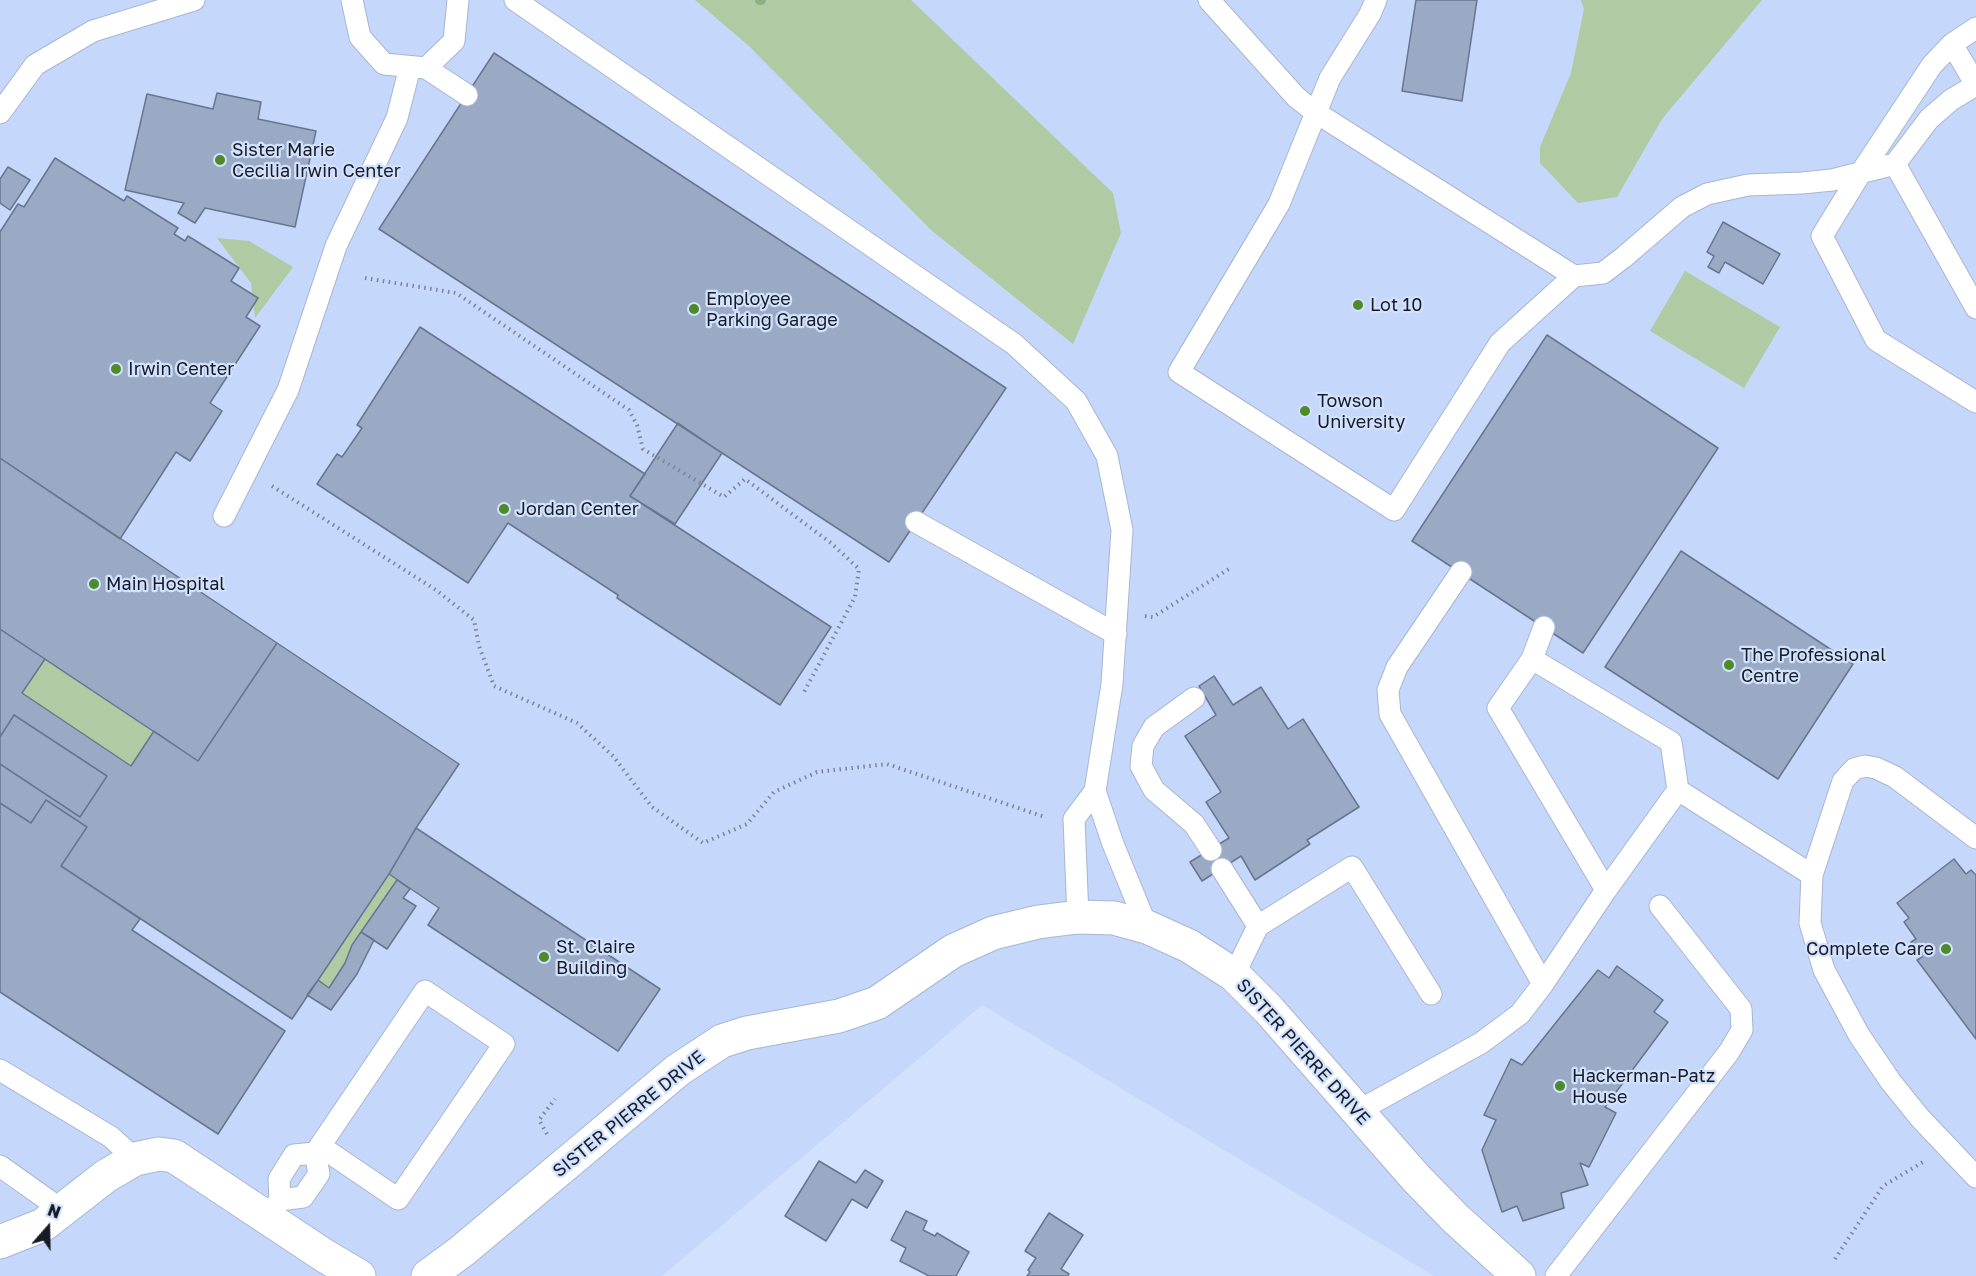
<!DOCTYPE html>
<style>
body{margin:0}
#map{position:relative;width:1976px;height:1276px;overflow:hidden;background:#d2e1fd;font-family:"Golos Text",sans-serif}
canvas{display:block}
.north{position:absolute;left:18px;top:1198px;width:60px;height:60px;-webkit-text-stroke:4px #d2e1fd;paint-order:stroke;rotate:20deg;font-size:16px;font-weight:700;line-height:24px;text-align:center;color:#161b25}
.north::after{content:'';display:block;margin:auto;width:21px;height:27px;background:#161b25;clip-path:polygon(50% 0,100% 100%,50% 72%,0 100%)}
</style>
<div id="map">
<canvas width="1976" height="1276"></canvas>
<div class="north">N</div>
</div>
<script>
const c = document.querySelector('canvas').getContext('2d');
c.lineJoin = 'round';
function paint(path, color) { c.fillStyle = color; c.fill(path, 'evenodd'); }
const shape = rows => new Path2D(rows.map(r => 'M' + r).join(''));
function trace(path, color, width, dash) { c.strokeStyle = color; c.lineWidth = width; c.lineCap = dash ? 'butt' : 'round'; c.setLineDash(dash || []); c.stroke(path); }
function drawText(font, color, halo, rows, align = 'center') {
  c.font = font + ' "Golos Text",sans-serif'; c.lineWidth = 4.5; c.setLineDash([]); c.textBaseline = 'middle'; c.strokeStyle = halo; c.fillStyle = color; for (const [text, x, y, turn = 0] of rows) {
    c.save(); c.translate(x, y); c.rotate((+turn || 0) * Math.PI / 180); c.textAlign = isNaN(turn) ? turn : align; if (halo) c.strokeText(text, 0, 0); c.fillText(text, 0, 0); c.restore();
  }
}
paint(shape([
 [0,0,1976,0,1976,1276,1434,1276,982,1005,662,1276,0,1276]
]), '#c5d7fa');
paint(shape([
 [695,0,911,0,1113,193,1121,233,1073,344,931,230,749,46],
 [1581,0,1762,0,1662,119,1617,197,1578,203,1540,163,1540,147,1571,73,1584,9],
 [217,238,249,241,293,267,255,318,251,283],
 [1685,271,1780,327,1744,388,1650,331],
 [45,659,154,731,131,766,22,693],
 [389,874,397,880,352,945,345,963,329,988,318,980]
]), '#b0caa4');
trace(shape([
 [760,0,761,0]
]), '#8fb07f', 10);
const building = shape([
 [1416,0,1477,0,1462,101,1402,91,1416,0],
 [494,53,1006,388,889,562,379,229,494,53],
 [217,93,261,102,258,119,316,131,295,227,205,208,195,223,178,213,184,203,125,190,147,94,213,109,217,93],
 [55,158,124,201,127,196,178,228,174,234,185,241,188,236,239,268,231,281,258,298,246,317,260,326,210,403,222,411,190,461,176,452,120,539,0,458,0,232,18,204,24,207,55,158],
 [8,167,30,180,10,210,0,203,0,179,8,167],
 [1723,222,1780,254,1763,284,1725,262,1719,273,1708,267,1714,256,1707,252,1723,222],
 [420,327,645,474,630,496,831,627,780,705,617,598,618,595,508,523,468,583,317,484,337,454,342,457,362,428,357,425,420,327],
 [1547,335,1718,448,1583,653,1412,541,1547,335],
 [678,423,722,453,675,524,630,496,678,423],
 [0,458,277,643,198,761,0,629,0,458],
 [1681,551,1853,664,1778,779,1605,667,1681,551],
 [0,629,45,659,22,693,131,766,154,731,198,761,277,643,459,764,416,828,389,874,292,1019,61,866,87,827,46,800,31,823,0,803,0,764,80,817,107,776,14,715,0,737,0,629],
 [1214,676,1233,705,1261,687,1288,729,1303,719,1359,807,1307,840,1310,844,1255,880,1241,856,1202,881,1190,862,1229,838,1206,802,1221,792,1185,736,1216,715,1199,686,1214,676],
 [14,715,107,776,80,817,0,764,0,737,14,715],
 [46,800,87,827,61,866,140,919,132,930,285,1031,218,1134,0,992,0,803,31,823,46,800],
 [416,828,660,989,618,1051,428,925,439,908,389,874,416,828],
 [1954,859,1966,874,1971,870,1976,875,1976,1039,1917,960,1922,957,1911,942,1916,939,1904,922,1909,918,1897,903,1954,859],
 [397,880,410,889,403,898,416,906,387,949,361,932,397,880],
 [361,932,374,940,357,974,331,1010,307,995,318,980,329,988,345,963,352,945,361,932],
 [1617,966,1663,1000,1654,1012,1668,1022,1605,1107,1616,1113,1589,1167,1580,1163,1588,1185,1561,1193,1564,1208,1523,1221,1517,1206,1502,1212,1482,1150,1496,1120,1484,1115,1511,1059,1522,1065,1598,970,1609,978,1617,966],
 [819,1161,856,1183,865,1170,883,1181,867,1208,852,1199,826,1241,785,1216,819,1161],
 [906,1211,927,1221,923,1230,935,1236,937,1233,969,1252,956,1276,929,1276,900,1261,906,1248,891,1240,906,1211],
 [1049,1213,1083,1235,1061,1269,1069,1274,1068,1276,1027,1276,1030,1272,1028,1270,1036,1258,1025,1251,1049,1213]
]);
paint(building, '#9baac4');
trace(building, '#68758e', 1.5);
const service = shape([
 [352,0,360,37,384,64,426,68,454,41,458,0],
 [515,0,1014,344,1076,401,1107,456,1122,530,1112,684,1095,791,1074,819,1078,917],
 [1209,0,1296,97,1315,112,1574,276,1603,273,1624,257,1682,207,1707,194,1748,185,1802,183,1832,180,1895,164,1929,119,1951,100,1976,85],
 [1376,0,1370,14,1330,78,1279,204,1179,372,1394,510,1500,343,1574,276],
 [1976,28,1952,44,1932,65,1860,174,1822,236,1876,340,1976,402],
 [1952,44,1976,85],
 [426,68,467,95],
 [0,113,35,65,93,31,194,0],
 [1895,164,1976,308],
 [224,516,288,390,336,246,397,118,410,67],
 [916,522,1116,634],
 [1461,572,1397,667,1388,690,1390,714,1543,984],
 [1532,659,1544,627],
 [1194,698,1154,727,1143,746,1141,766,1154,790,1194,824,1211,850],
 [1095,791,1113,844,1147,927],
 [1976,838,1895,777,1876,768,1865,766,1854,769,1843,781,1812,875,1810,923,1824,970,1859,1035,1891,1082,1920,1118,1976,1177],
 [1222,869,1258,926],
 [1606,890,1498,708,1532,659,1671,742,1678,790,1812,875],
 [1234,975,1258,926,1352,867,1431,994],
 [0,1070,111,1137,135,1159],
 [1358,1111,1481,1043,1520,1014,1543,984,1606,890,1678,790],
 [0,1166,62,1210],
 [280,1200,303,1197,319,1174,315,1153],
 [267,1217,280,1200,279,1179,294,1155,315,1153,320,1146,398,1199,504,1044,425,991,320,1146],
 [1556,1276,1729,1052,1742,1030,1741,1009,1660,906]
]);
const minor = shape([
 [0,1242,43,1225,106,1176,135,1159,159,1154,174,1156,325,1256,359,1276],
 [428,1276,462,1251,678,1070,722,1041,747,1033,839,1016,877,1003,953,951,993,933,1038,922,1078,917,1114,918,1147,927,1189,946,1234,975,1269,1010,1416,1178,1455,1218,1519,1276]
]);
trace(service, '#a8b6d1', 23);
trace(minor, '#a8b6d1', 35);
trace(shape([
 [365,278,456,293,629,410,637,425,643,449,724,497,745,479,831,543,859,569,855,597,804,692],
 [272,486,436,590,474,620,479,646,494,686,577,723,613,756,652,807,703,843,747,824,774,792,817,772,887,764,1045,817],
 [1145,616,1153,617,1232,567],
 [547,1134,539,1120,555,1099],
 [1835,1259,1883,1186,1923,1162]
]), '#7b8599', 4, [1.5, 4.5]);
trace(service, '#fff', 21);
trace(minor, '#fff', 33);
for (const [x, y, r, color] of [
 [220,160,6,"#4e8a29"],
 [1358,305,6,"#4e8a29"],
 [694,309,6,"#4e8a29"],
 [116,369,6,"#4e8a29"],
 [1305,411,6,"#4e8a29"],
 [504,509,6,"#4e8a29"],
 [94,584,6,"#4e8a29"],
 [1729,665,6,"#4e8a29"],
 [1946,949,6,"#4e8a29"],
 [544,957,6,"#4e8a29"],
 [1560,1086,6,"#4e8a29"]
]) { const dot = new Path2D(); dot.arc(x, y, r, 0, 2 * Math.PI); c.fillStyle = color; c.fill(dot); trace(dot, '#d2e1fd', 2); }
drawText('18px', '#161b25', '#d2e1fd', [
 ["Sister Marie",232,150],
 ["Cecilia Irwin Center",232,171],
 ["Employee",706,299],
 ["Parking Garage",706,320],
 ["Lot 10",1370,305],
 ["Irwin Center",128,369],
 ["Towson",1317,401],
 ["University",1317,422],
 ["Jordan Center",516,509],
 ["Main Hospital",106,584],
 ["The Professional",1741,655],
 ["Centre",1741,676],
 ["St. Claire",556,947],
 ["Building",556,968],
 ["Complete Care",1934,949,"right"],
 ["Hackerman-Patz",1572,1076],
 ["House",1572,1097]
], 'left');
drawText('18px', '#161b25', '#d2e1fd', [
 ["SISTER PIERRE DRIVE",1303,1052,48],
 ["SISTER PIERRE DRIVE",629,1114,-39]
]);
</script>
